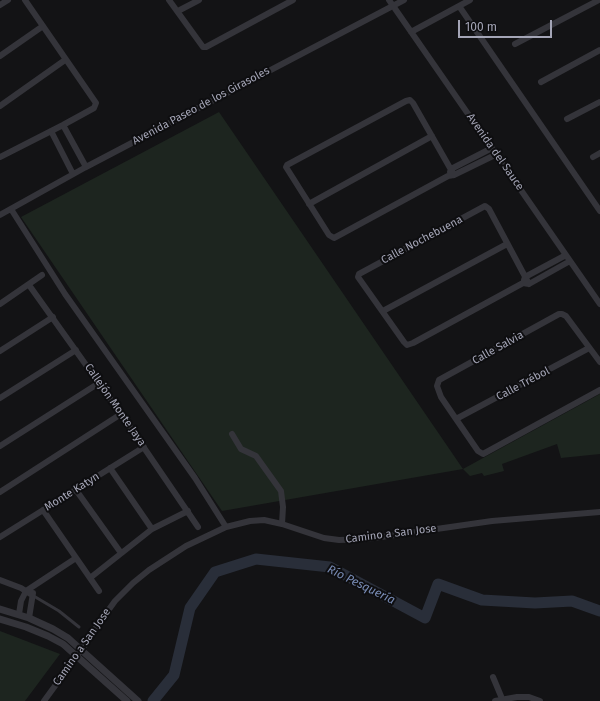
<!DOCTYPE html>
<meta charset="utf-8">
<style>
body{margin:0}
#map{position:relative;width:600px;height:701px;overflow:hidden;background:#131315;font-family:"Fira Sans",sans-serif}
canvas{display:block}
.scale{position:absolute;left:458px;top:20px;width:94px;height:18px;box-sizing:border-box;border:2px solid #a4a5b6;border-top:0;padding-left:5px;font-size:12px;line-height:14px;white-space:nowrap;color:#a4a5b6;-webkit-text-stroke:3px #0e0e10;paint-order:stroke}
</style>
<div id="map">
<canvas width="600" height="701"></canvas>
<div class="scale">100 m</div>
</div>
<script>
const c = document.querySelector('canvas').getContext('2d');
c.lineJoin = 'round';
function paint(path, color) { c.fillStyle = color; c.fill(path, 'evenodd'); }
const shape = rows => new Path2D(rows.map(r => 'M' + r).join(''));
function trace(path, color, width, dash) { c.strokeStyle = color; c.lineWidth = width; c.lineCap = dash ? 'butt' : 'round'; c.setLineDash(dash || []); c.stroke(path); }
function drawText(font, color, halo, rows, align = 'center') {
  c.font = font + ' "Fira Sans",sans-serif'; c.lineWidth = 4; c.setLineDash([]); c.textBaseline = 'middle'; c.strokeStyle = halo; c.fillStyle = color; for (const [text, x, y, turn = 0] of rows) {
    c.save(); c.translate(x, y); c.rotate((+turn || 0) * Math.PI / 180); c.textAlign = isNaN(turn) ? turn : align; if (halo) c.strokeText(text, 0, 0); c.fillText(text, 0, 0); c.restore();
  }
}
paint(shape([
 [219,112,463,469,600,394,600,454,561,458,557,444,502,464,504,471,484,476,482,473,470,476,463,469,222,511,21,217],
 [0,631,60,654,25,701,0,701]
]), '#1d251f');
trace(shape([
 [153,701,174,675,190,608,215,572,256,559,330,567,425,618,438,584,482,600,535,603,572,601,600,611]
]), '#292e39', 11);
trace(shape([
 [32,595,59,611,79,627]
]), '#34343a', 3);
trace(shape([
 [169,0,203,47,206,47,293,0],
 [389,0,600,304],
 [0,5,8,0],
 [459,6,600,211],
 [178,11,199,0],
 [411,32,470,0],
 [515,44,599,0],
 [0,56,43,26],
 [541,82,600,50],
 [0,106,65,60],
 [567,119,600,102],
 [63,125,86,167],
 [51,131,73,174],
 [0,157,63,125,94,108,96,103,25,0],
 [593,157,600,153],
 [450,172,451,169,492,148],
 [454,175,413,103,410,100,406,101,287,165,286,167,329,235,334,238,448,176,454,175,497,154],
 [309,204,432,136],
 [11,209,65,294,195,478,226,527],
 [0,215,86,167,404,0],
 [524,280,525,277,566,255],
 [529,284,489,209,485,206,359,274,358,277,404,342,407,345,413,343,523,283,529,284,570,261],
 [29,285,121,414,198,527],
 [0,304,42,275],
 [383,311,507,244],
 [0,351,53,317],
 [600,362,566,316,562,314,559,314,439,380,437,386,441,397,456,419,478,451,483,454,600,390],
 [0,398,76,350],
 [456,419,589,348],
 [232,434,241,449,256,456,281,491,283,507,282,524],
 [0,446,99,383],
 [110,468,152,529],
 [76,490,121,553],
 [0,492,121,414],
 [43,510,99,591],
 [0,537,144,447],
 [90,578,152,529,188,511],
 [0,580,21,588,32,595],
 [19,614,21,601,26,591,76,558],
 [29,618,33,593],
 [493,677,503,701],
 [44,701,82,649,102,619,115,601,133,583,149,570,186,546,226,527,250,521,264,520,282,524,324,538,339,540,367,539,492,521,600,512],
 [495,701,517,697,529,697,540,701]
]), '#34343a', 6);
trace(shape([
 [0,609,29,618,53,629,68,638,138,701],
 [0,619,26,627,48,636,63,644,127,701]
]), '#34343a', 7);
drawText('11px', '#a4a5b6', '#0e0e10', [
 ["Avenida Paseo de los Girasoles",201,106,-28],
 ["Avenida del Sauce",495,152,55],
 ["Calle Nochebuena",422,240,-28],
 ["Calle Salvia",498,348,-29],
 ["Calle Trébol",523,384,-28],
 ["Callejón Monte Jaya",115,405,55],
 ["Monte Katyn",72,492,-32],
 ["Camino a San Jose",391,534,-7],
 ["Camino a San Jose",82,647,-55]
]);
drawText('italic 12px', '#788bb4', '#0e0e10', [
 ["Río Pesquería",361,585,26]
]);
</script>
